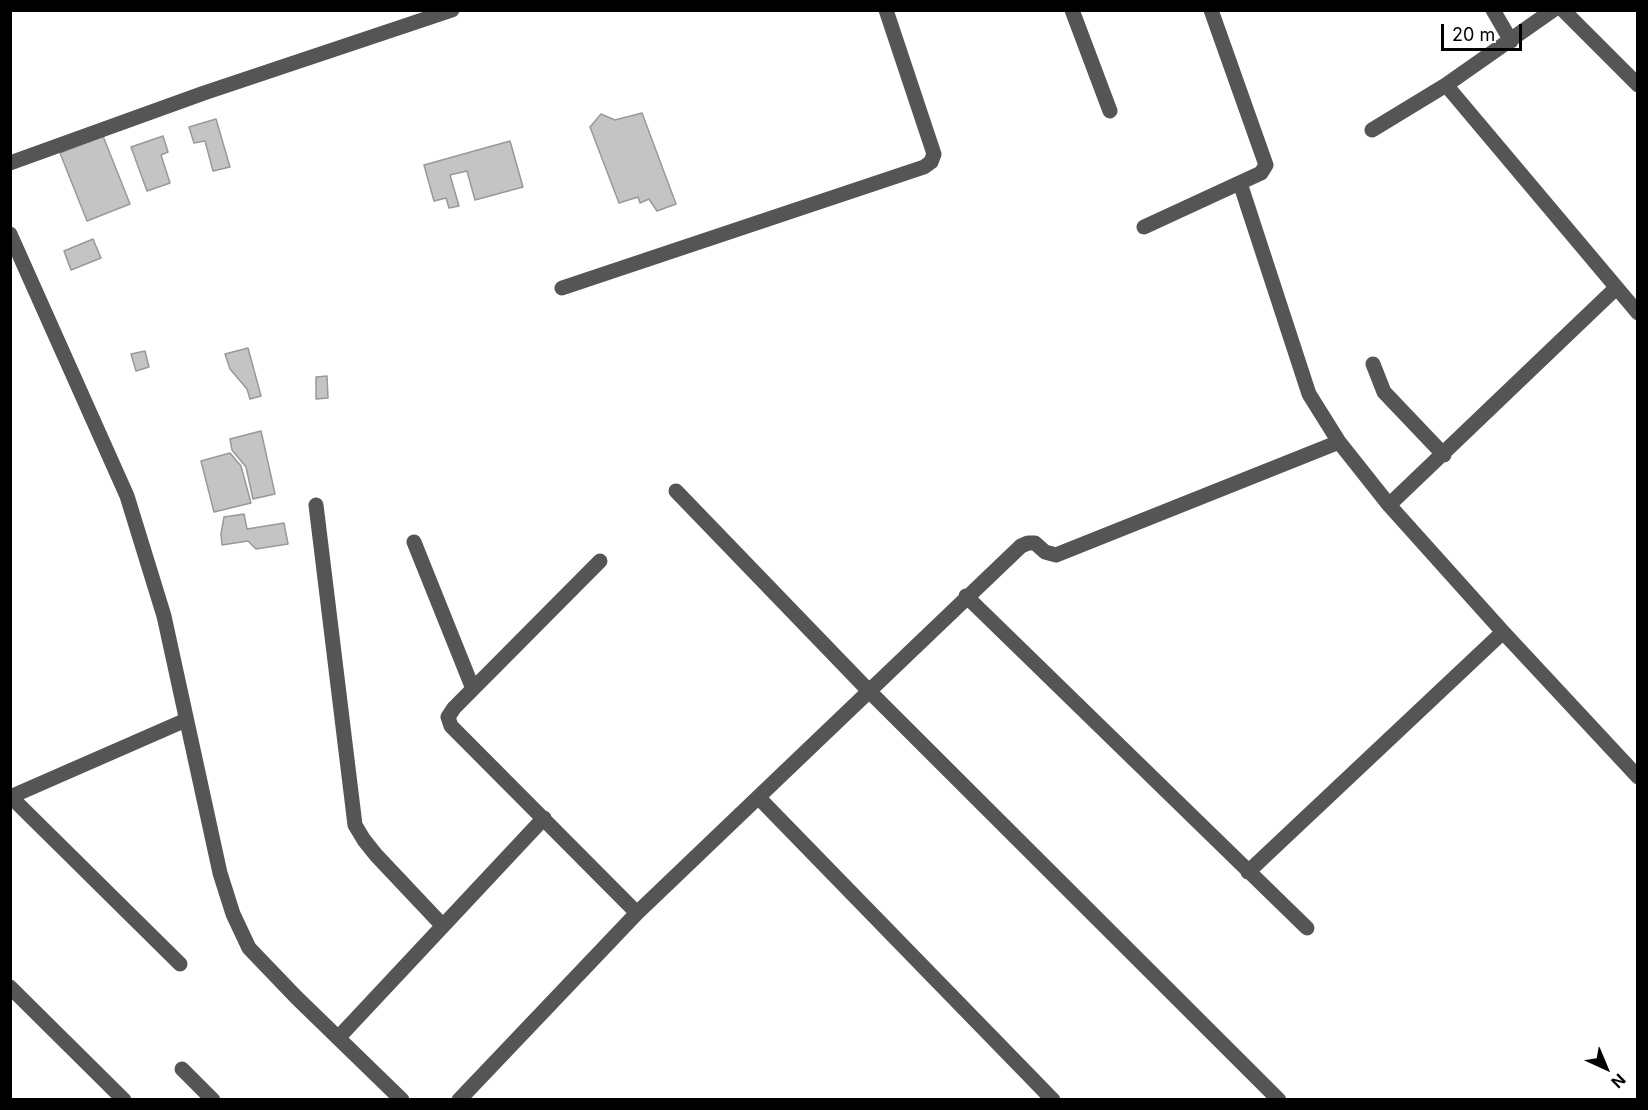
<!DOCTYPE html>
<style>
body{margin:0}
#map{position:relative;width:1648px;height:1110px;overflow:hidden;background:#fff;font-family:Inter,sans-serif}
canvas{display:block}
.frame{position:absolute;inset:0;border:12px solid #000;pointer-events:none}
.north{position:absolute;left:1576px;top:1038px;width:60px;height:60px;-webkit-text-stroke:4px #fff;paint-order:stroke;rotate:136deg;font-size:16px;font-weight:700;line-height:24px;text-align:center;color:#000}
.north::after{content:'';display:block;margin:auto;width:21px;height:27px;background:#000;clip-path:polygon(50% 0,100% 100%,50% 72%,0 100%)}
.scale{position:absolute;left:1441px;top:24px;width:81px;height:27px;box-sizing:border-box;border:3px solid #000;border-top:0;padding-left:8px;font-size:18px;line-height:21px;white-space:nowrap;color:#000;-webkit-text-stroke:4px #fff;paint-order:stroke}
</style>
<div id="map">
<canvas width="1648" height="1110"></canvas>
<div class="frame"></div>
<div class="north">N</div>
<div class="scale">20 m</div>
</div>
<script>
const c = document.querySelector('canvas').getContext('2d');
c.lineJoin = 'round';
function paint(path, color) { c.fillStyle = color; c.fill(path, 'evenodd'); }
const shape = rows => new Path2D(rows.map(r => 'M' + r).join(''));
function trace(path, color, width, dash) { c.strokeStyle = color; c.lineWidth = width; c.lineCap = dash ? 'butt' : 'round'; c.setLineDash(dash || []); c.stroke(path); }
const building = shape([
 [642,113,676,204,657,211,649,199,640,203,638,197,619,203,590,127,601,114,615,120,642,113],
 [216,119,230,167,213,171,205,141,194,143,189,127,216,119],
 [103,136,130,204,87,221,60,153,103,136],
 [163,136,168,152,161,155,170,183,147,191,131,147,163,136],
 [510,141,523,187,475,200,467,171,450,175,459,206,449,208,446,198,434,201,424,165,510,141],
 [93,239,101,258,71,270,64,251,93,239],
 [248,348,261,396,250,399,247,389,230,369,225,354,248,348],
 [145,351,149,367,136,371,131,354,145,351],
 [327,376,328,398,316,399,316,377,327,376],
 [261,431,275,494,253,499,246,467,232,450,230,439,261,431],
 [230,453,241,466,251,503,214,512,201,461,230,453],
 [244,514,247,529,284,523,288,544,256,549,248,541,222,545,221,534,224,517,244,514]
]);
paint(building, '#c4c4c4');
trace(building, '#999', 1.5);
trace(shape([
 [1072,10,1110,111],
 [1493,10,1511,41],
 [1563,10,1638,85],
 [1446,85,1638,313],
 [1372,130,1446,85,1553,10],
 [10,163,204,93,452,10],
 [1240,183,1309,394,1339,442,1389,505,1503,632,1638,777],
 [1144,227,1261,173,1266,165,1211,10],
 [10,234,127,496,164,616,220,873,233,914,249,948,296,997,402,1100],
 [562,288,924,167,931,162,934,154,886,10],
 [1373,364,1384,392,1444,455],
 [676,491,868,690,1279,1100],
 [316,505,355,825,364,840,376,855,443,926],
 [1389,505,1615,289],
 [414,542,473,689],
 [600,561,454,708,448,717,451,726,637,913],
 [966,596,1307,928],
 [10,797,186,720],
 [11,797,180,964],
 [758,797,1053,1100],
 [1248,872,1503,632],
 [10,987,124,1100],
 [338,1038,544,818],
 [182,1069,213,1100],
 [459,1100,637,913,1021,546,1028,543,1035,543,1045,552,1056,555,1339,442]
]), '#555', 15);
</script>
